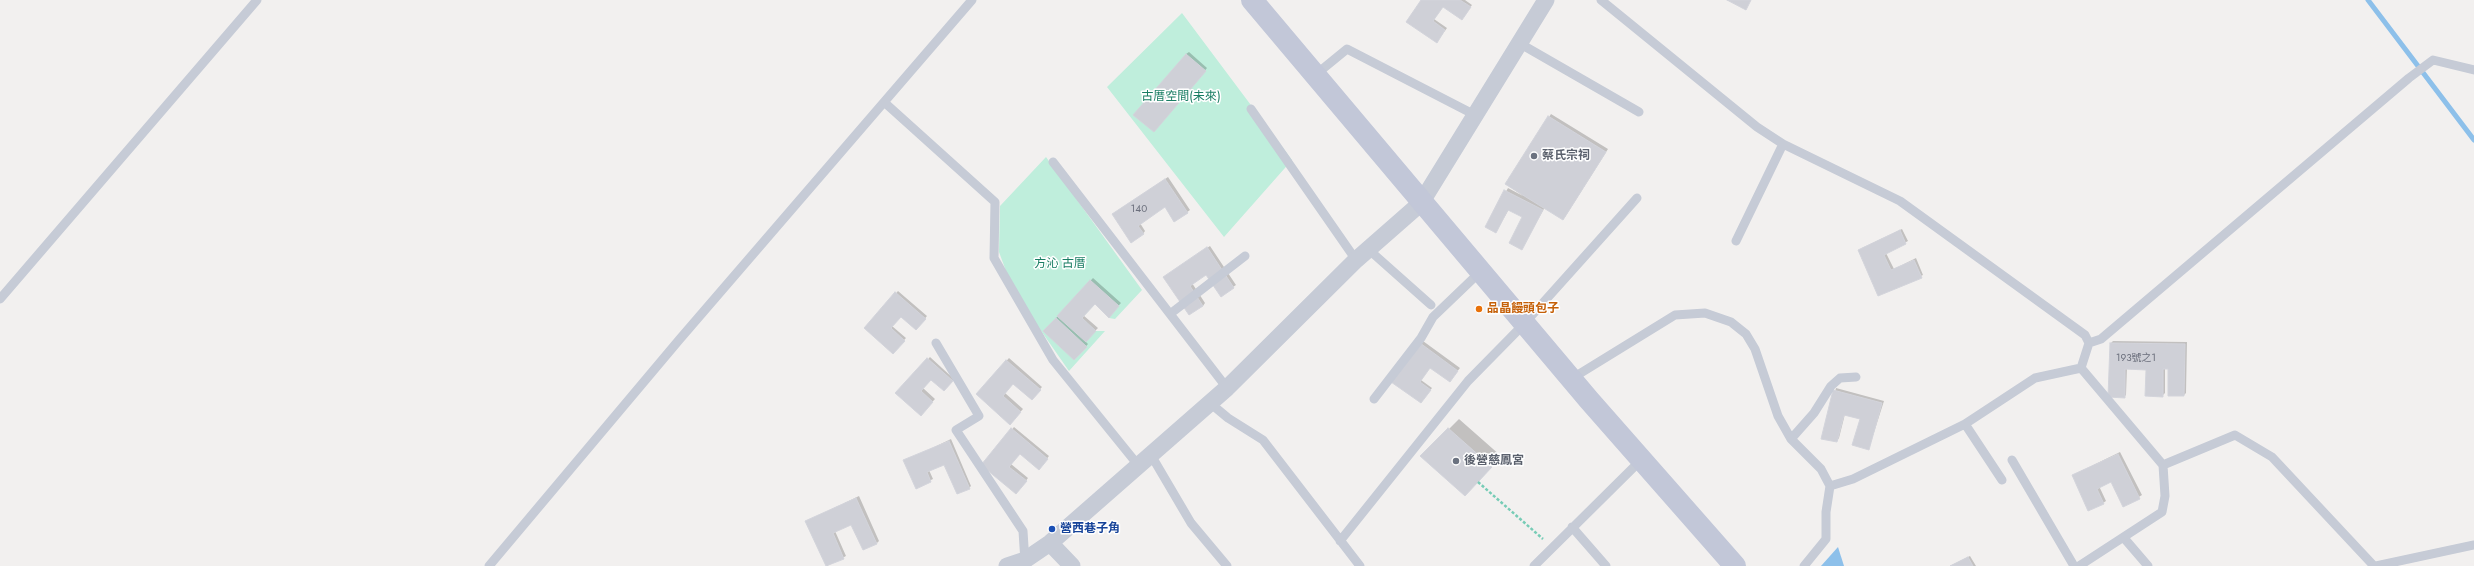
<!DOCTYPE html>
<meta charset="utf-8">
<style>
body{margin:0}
canvas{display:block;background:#f2f0ef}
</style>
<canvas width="2474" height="566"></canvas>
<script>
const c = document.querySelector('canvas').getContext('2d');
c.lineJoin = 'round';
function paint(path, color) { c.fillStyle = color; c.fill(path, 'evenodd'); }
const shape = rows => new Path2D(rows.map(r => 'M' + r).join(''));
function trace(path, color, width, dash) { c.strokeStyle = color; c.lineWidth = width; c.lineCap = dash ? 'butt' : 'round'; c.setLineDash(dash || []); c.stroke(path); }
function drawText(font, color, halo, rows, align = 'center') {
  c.font = font + ' Jost,"Noto Sans TC",sans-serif'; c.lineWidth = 3; c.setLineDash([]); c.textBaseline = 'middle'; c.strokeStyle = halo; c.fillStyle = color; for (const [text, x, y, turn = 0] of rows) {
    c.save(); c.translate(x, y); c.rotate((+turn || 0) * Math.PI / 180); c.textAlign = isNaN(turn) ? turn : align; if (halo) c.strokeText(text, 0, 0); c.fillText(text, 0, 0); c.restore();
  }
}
paint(shape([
 [1182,13,1292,160,1224,237,1107,87],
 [1046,157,1142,290,1115,319,1109,318,1095,304,1082,318,1096,331,1105,331,1069,371,1037,325,1009,279,999,252,1000,206]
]), '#bfeedc');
paint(shape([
 [1838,547,1844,566,1821,566]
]), '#8dc0ea');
paint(shape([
 [1422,0,1465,0,1472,5,1462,19,1443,6,1434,19,1447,28,1439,39],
 [1189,52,1207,68,1156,129,1186,54],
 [1551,114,1608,149,1565,217,1563,219,1545,207,1522,248,1524,216,1509,209,1496,232,1486,226,1508,188,1523,196,1506,184],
 [1168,177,1190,210,1175,221,1165,206,1140,223,1145,231,1143,234,1116,212],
 [1902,229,1908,241,1886,253,1894,269,1916,258,1923,275,1879,295,1862,248],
 [1210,246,1236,285,1221,295,1207,274,1192,283,1205,303,1203,306,1167,275],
 [1093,278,1121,303,1109,316,1095,303,1083,315,1098,328,1085,341,1088,344,1074,359,1044,331],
 [898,291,927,316,916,329,901,316,892,326,906,338,893,352,865,328],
 [1423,341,1460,368,1452,378,1430,367,1421,380,1432,388,1421,402,1393,382],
 [2113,341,2187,342,2186,393,2184,395,2169,368,2165,368,2165,393,2162,396,2147,369,2127,368,2126,395,2124,397,2111,343],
 [930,357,954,379,944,390,931,379,923,388,935,399,921,414,897,393],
 [1009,358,1042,387,1031,399,1013,383,1005,393,1023,409,1012,421,977,394],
 [1836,388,1884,401,1869,448,1861,418,1845,414,1839,438,1837,441,1823,438],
 [1459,419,1501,456,1475,485,1422,456],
 [1014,427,1049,456,1041,466,1020,453,1011,464,1028,478,1018,491,982,465],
 [951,439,971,486,969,488,944,463,929,470,933,479,916,487,905,461],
 [2120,452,2142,495,2124,506,2112,480,2099,486,2106,501,2103,503,2073,475],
 [859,496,879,541,877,543,852,524,835,531,846,556,827,566,807,521],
 [1970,556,1976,566,1950,566]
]), '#0003');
trace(shape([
 [2368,0,2474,140]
]), '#8dc0ea', 5);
const building = shape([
 [1421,0,1460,0,1471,7,1462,20,1443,7,1433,21,1445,30,1437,43,1406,22,1421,0],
 [1727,0,1751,0,1746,10,1727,0],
 [1186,54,1206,71,1154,132,1133,115,1186,54],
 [1548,116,1606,152,1563,220,1505,184,1548,116],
 [1165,179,1188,213,1174,222,1165,207,1138,226,1144,234,1131,243,1112,214,1165,179],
 [1504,190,1543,210,1522,250,1509,243,1522,217,1508,210,1496,233,1485,227,1504,190],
 [1900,230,1906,244,1884,255,1891,270,1914,260,1922,278,1878,296,1858,250,1900,230],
 [1207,247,1234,288,1221,297,1206,275,1190,286,1203,306,1189,315,1163,277,1207,247],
 [1090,280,1119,306,1109,318,1095,304,1082,318,1096,331,1086,342,1057,316,1090,280],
 [895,292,926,319,916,330,901,317,891,328,905,341,893,354,864,328,895,292],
 [1056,318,1087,347,1074,360,1043,331,1056,318],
 [1420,343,1458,371,1450,382,1430,368,1420,382,1431,390,1421,403,1391,382,1420,343],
 [2110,343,2185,344,2184,396,2168,396,2168,369,2163,369,2163,397,2145,396,2146,370,2125,369,2125,398,2108,397,2110,343],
 [927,358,953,381,944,391,931,380,921,391,933,402,921,416,895,393,927,358],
 [1006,360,1041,390,1032,400,1013,384,1003,396,1021,412,1010,425,976,394,1006,360],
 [1833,390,1882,403,1869,450,1852,445,1860,419,1844,415,1837,442,1821,439,1833,390],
 [1011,428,1048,459,1039,470,1020,454,1009,467,1027,481,1016,494,981,465,1011,428],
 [1448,428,1492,467,1465,496,1420,456,1448,428],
 [949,441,970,489,957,494,944,465,927,472,931,482,916,489,903,460,949,441],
 [2118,454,2140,499,2123,507,2111,482,2097,489,2104,504,2088,511,2072,475,2118,454],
 [856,498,877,544,863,550,851,525,833,533,844,559,826,566,805,521,856,498],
 [1968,557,1973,566,1950,566,1968,557]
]);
paint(building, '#cfd0d7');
trace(building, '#d3d4db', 1);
trace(shape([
 [1478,482,1543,539]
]), '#77ccb6', 2.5, [3, 2]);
trace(shape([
 [1601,0,1757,127,1783,144,1900,201,2085,335,2089,343,2081,368,2163,465,2235,435,2272,457,2374,566],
 [1519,43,1639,112],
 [1314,76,1347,49,1475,115],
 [884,102,995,202,994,258,1053,360,1138,465],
 [1251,109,1356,260],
 [1053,162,1227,388],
 [1736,241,1783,144],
 [1368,249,1431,305],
 [0,299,257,0],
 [1170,314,1245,256],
 [936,343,979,416,956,430,1023,531,1025,562],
 [2089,343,2101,339,2409,78,2433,60,2474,70],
 [1571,379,1675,315,1705,313,1731,322,1746,334,1755,349,1778,416,1791,439,1821,469,1830,486],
 [1374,399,1421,338,1433,317,1480,272],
 [1210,403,1228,418,1263,440,1360,566],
 [1965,424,2002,480],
 [1791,439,1814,413,1831,386,1840,378,1856,377],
 [1151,455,1191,523,1227,566],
 [2012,460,2074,566],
 [1572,527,1606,566],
 [2124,538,2148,566],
 [1340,541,1468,381,1524,324,1637,198],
 [489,566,679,340,972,0],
 [1534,566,1641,460],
 [1804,566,1826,539,1826,512,1830,486,1853,479,1965,424,2035,378,2081,368],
 [2079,566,2162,512,2165,496,2163,465],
 [2376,566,2474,545]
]), '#c6cbd6', 9);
trace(shape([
 [1050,543,1072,566],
 [1007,566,1025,560,1050,543,1227,388,1356,260,1421,203,1546,0]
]), '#c6cbd6', 17);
trace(shape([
 [1252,0,1589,400,1735,566]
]), '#c2c7d8', 22);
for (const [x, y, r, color] of [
 [1534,156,4,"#6b7280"],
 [1479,309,4,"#e8710a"],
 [1456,461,4,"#6b7280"],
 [1052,529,4,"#1a4fb4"]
]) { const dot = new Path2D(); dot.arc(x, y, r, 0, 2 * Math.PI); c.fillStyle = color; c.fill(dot); trace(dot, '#fff', 1.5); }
drawText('10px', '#6a6e7b', null, [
 ["140",1139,210],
 ["193號之1",2136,359]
]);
drawText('12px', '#197d63', '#fff', [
 ["古厝空間(未來)",1181,97],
 ["方沁 古厝",1060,264]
]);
drawText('bold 12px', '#5b616d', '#fff', [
 ["蔡氏宗祠",1542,156],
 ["後營慈鳳宮",1464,461]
], 'left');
drawText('bold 12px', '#c56008', '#fff', [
 ["品晶饅頭包子",1487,309]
], 'left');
drawText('bold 12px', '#164399', '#fff', [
 ["營西巷子角",1060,529]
], 'left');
</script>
